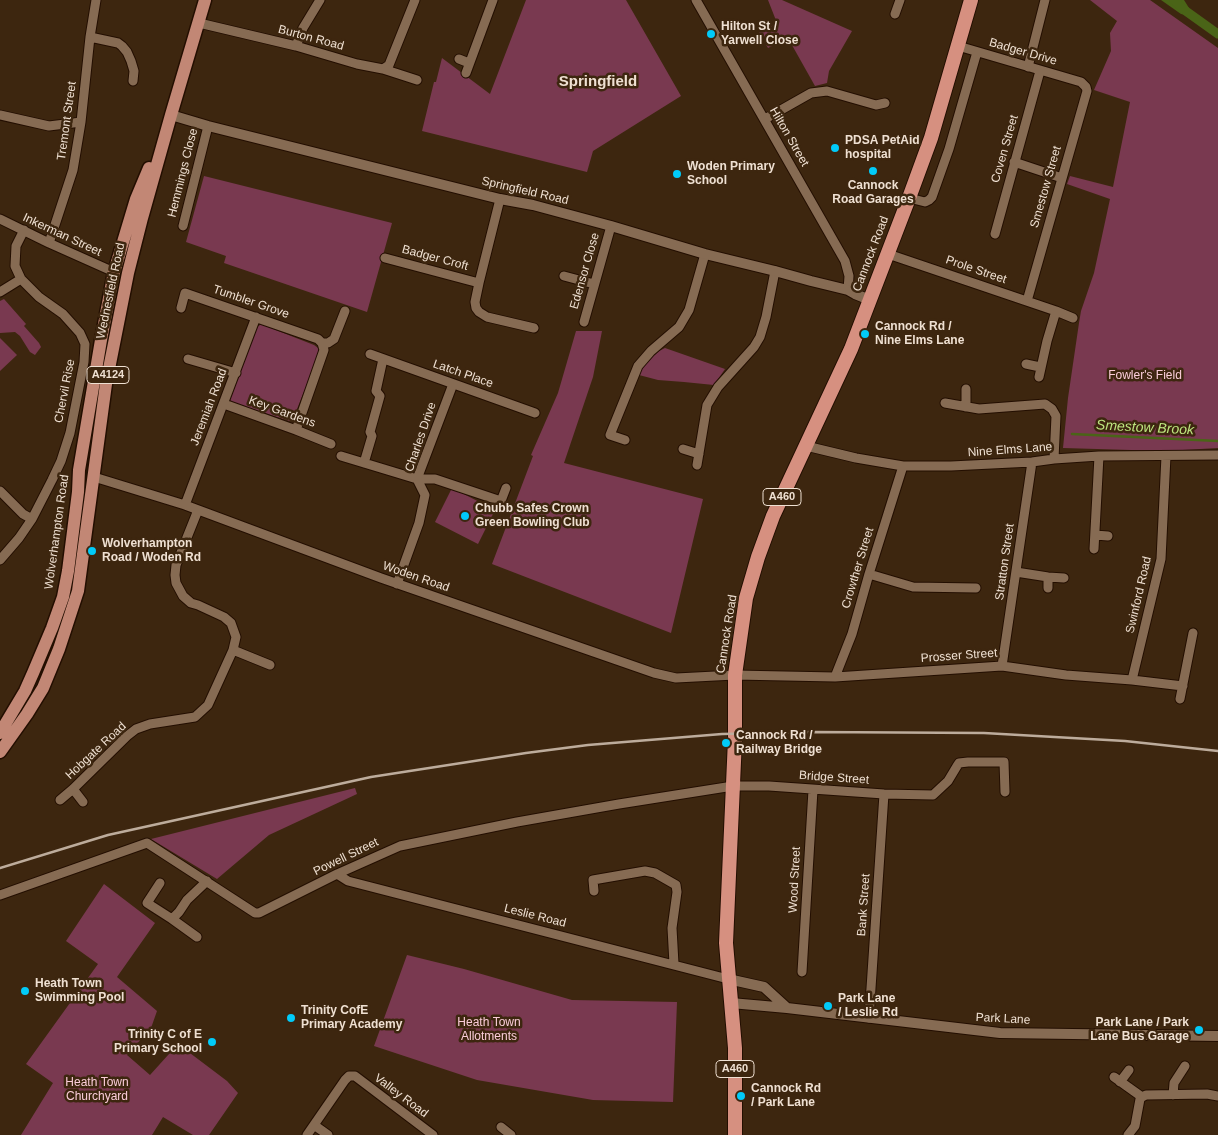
<!DOCTYPE html>
<style>
body{margin:0}
canvas{display:block;background:#3d260f}
</style>
<canvas width="1218" height="1135"></canvas>
<script>
const c = document.querySelector('canvas').getContext('2d');
c.lineJoin = 'round';
function paint(path, color) { c.fillStyle = color; c.fill(path, 'evenodd'); }
const shape = rows => new Path2D(rows.map(r => 'M' + r).join(''));
function trace(path, color, width, dash) { c.strokeStyle = color; c.lineWidth = width; c.lineCap = dash ? 'butt' : 'round'; c.setLineDash(dash || []); c.stroke(path); }
function drawText(font, color, halo, rows, align = 'center') {
  c.font = font + ' Arial,sans-serif'; c.lineWidth = 5; c.setLineDash([]); c.textBaseline = 'middle'; c.strokeStyle = halo; c.fillStyle = color; for (const [text, x, y, turn = 0] of rows) {
    c.save(); c.translate(x, y); c.rotate((+turn || 0) * Math.PI / 180); c.textAlign = isNaN(turn) ? turn : align; if (halo) c.strokeText(text, 0, 0); c.fillText(text, 0, 0); c.restore();
  }
}
paint(shape([
 [526,0,626,0,681,96,593,151,587,172,422,131,434,82,436,82,442,58,490,94],
 [768,0,782,0,852,31,829,71,827,83,815,86,788,38,768,48,759,32,777,23],
 [1090,0,1150,0,1218,48,1218,448,1165,451,1063,448,1068,398,1079,323,1081,311,1094,273,1110,199,1067,184,1070,176,1113,187,1130,102,1094,90,1111,51,1110,33,1117,21],
 [204,176,392,223,367,312,224,263,226,256,186,242],
 [4,299,26,324,24,326,39,343,41,347,35,355,30,352,20,336,15,332,0,333,0,301],
 [260,325,263,325,314,345,318,348,319,354,293,419,290,421,233,403,230,400,257,327],
 [576,331,602,331,593,377,564,463,703,499,671,633,492,564,533,456,531,455,558,393],
 [0,338,17,355,0,371],
 [665,348,725,369,714,385,684,382,658,380,639,375,639,374,644,365,659,351],
 [452,488,495,510,478,544,435,522],
 [355,788,357,794,269,835,217,879,151,839],
 [104,884,155,923,117,977,157,1011,151,1028,127,1055,150,1075,178,1044,227,1081,238,1093,209,1135,193,1135,163,1117,152,1135,21,1135,53,1083,26,1064,98,964,66,941],
 [407,955,464,969,572,1000,677,1002,673,1102,593,1100,477,1080,374,1046]
]), '#793950');
paint(shape([
 [1161,0,1184,0,1189,8,1190,14,1187,15,1181,14]
]), '#4a6417');
trace(shape([
 [1072,434,1218,441]
]), '#4a6417', 2.5);
trace(shape([
 [1174,0,1183,9,1218,34]
]), '#4a6417', 9);
const minor = shape([
 [696,0,845,261,849,276,848,290],
 [895,14,900,0],
 [199,23,296,46,357,64,383,69,417,80],
 [90,37,118,43,122,46,127,52,131,61,134,71,133,81],
 [296,46,303,28,320,0],
 [958,46,1081,82,1086,87,1087,91,1027,301],
 [459,59,469,63],
 [1028,67,1045,0],
 [383,69,389,65,415,0],
 [466,73,493,0],
 [0,115,49,126,81,122],
 [765,119,811,93,827,91,876,105,885,103],
 [1014,162,1062,178],
 [909,198,925,202,929,200,932,197,949,149,977,52],
 [500,199,479,283,475,302,476,308,479,312,487,317,534,328],
 [0,219,49,243,114,272],
 [183,226,208,126],
 [995,234,1040,71],
 [49,243,73,170,81,122,90,37,96,0],
 [888,254,1056,311,1047,341,1039,377],
 [385,258,479,283],
 [564,276,594,284],
 [0,292,21,279],
 [181,308,185,293,318,339,322,343,324,350,296,430],
 [1056,311,1073,318],
 [584,322,611,226],
 [322,343,328,343,334,339,345,311],
 [370,354,535,413],
 [188,359,236,373],
 [1026,364,1040,367],
 [966,389,966,407],
 [945,403,979,409,1045,404,1052,409,1056,416,1054,459],
 [224,404,296,430,331,444],
 [625,440,610,435,638,366,651,351,679,327,689,310,705,254],
 [806,446,856,458,903,466,951,466,1032,462,1054,459,1099,456,1218,455],
 [683,449,699,454],
 [341,456,417,479,435,479,501,501,506,488],
 [364,463,372,436,370,432,380,396,376,391,383,359],
 [697,465,707,405,718,387,754,347,760,337,766,317,775,271],
 [94,477,185,505,381,578,654,673,676,678,735,675,835,677,1002,666,1066,675,1132,680,1183,686],
 [0,491,23,514,32,519],
 [185,505,256,317],
 [1095,535,1108,536],
 [1094,549,1099,456],
 [0,560,19,538,32,519,52,480,61,461,70,433,84,362,85,344,80,333,63,314,39,297,21,279,15,266,16,246,24,230],
 [1016,572,1048,577,1064,578],
 [869,574,913,587,976,588],
 [1048,577,1048,588],
 [397,584,419,523,425,495,417,479,453,384],
 [233,650,270,665],
 [1002,666,1032,462],
 [835,677,852,634,869,574,903,466],
 [1132,680,1161,559,1166,456],
 [1180,699,1193,633],
 [73,789,83,802],
 [60,800,73,789,127,736,136,729,150,724,195,717,208,705,233,650,236,637,231,623,224,617,198,605,191,603,183,596,176,583,175,575,176,565,198,510],
 [337,874,348,881,728,979],
 [160,883,147,903,172,919,179,912,187,900,207,881],
 [594,891,593,880,645,871,655,873,676,885,677,892,672,928,674,964],
 [0,895,147,843,255,913,259,913,337,874,400,846,517,822,619,804,733,786,769,786,884,794,933,795,948,781,957,766,959,763,968,762,1004,762,1005,792],
 [172,919,197,937],
 [802,972,813,790],
 [869,1018,884,794],
 [1114,1077,1142,1097],
 [1120,1082,1129,1070],
 [1173,1095,1174,1083,1185,1066],
 [314,1125,328,1135],
 [501,1127,511,1135],
 [307,1135,345,1080,349,1076,355,1076,433,1135],
 [1128,1135,1135,1126,1140,1099,1142,1097,1146,1095,1207,1094,1218,1096]
]);
const tertiary = shape([
 [171,115,208,126,500,199,533,205,611,226,705,254,775,271,811,281,848,290,855,294,870,300],
 [728,979,764,987,787,1008],
 [731,1003,787,1008,1000,1033,1218,1036]
]);
const primary = shape([
 [0,733,25,691,33,673,52,628,63,597,68,571,78,492,79,470,101,340,114,272,136,199,149,168],
 [0,752,27,714,43,688,59,649,78,591,106,384,128,273,142,218,171,115,205,0]
]);
const trunk = shape([
 [735,1135,735,1048,726,943,735,739,735,675,746,598,758,557,773,516,851,349,909,198,931,138,971,0]
]);
trace(minor, '#230e00', 11);
trace(tertiary, '#230e00', 12);
trace(primary, '#230e00', 15);
trace(trunk, '#230e00', 16);
trace(minor, '#866b53', 9);
trace(tertiary, '#866b53', 10);
trace(primary, '#c28775', 12);
trace(trunk, '#d69080', 14);
trace(shape([
 [0,868,108,835,371,777,526,753,588,745,722,734,811,732,984,733,1125,741,1218,751]
]), '#bdac9c', 2.5);
for (const [x, y, r, color] of [
 [711,34,5,"#01cbf9"],
 [835,148,5,"#01cbf9"],
 [873,171,5,"#01cbf9"],
 [677,174,5,"#01cbf9"],
 [865,334,5,"#01cbf9"],
 [465,516,5,"#01cbf9"],
 [92,551,5,"#01cbf9"],
 [726,743,5,"#01cbf9"],
 [25,991,5,"#01cbf9"],
 [828,1006,5,"#01cbf9"],
 [291,1018,5,"#01cbf9"],
 [1199,1030,5,"#01cbf9"],
 [212,1042,5,"#01cbf9"],
 [741,1096,5,"#01cbf9"]
]) { const dot = new Path2D(); dot.arc(x, y, r, 0, 2 * Math.PI); c.fillStyle = color; c.fill(dot); trace(dot, '#3d260f', 2); }
for (const [x, y, w] of [
 [108,375,42],
 [782,497,38],
 [735,1069,38]
]) { const box = new Path2D(); box.roundRect(x - w / 2, y - 8.5, w, 17, 4); c.fillStyle = '#3d260f'; c.fill(box); trace(box, '#efe0d2', 1); }
drawText('bold 11px', '#efe0d2', null, [
 ["A4124",108,375],
 ["A460",782,497],
 ["A460",735,1069]
]);
drawText('bold 12px', '#efe0d2', '#3d260f', [
 ["Hilton St /",721,27],
 ["Yarwell Close",721,41],
 ["PDSA PetAid",845,141],
 ["hospital",845,155],
 ["Woden Primary",687,167],
 ["School",687,181],
 ["Cannock",873,186,"center"],
 ["Road Garages",873,200,"center"],
 ["Cannock Rd /",875,327],
 ["Nine Elms Lane",875,341],
 ["Chubb Safes Crown",475,509],
 ["Green Bowling Club",475,523],
 ["Wolverhampton",102,544],
 ["Road / Woden Rd",102,558],
 ["Cannock Rd /",736,736],
 ["Railway Bridge",736,750],
 ["Heath Town",35,984],
 ["Swimming Pool",35,998],
 ["Park Lane",838,999],
 ["/ Leslie Rd",838,1013],
 ["Trinity CofE",301,1011],
 ["Primary Academy",301,1025],
 ["Park Lane / Park",1189,1023,"right"],
 ["Lane Bus Garage",1189,1037,"right"],
 ["Trinity C of E",202,1035,"right"],
 ["Primary School",202,1049,"right"],
 ["Cannock Rd",751,1089],
 ["/ Park Lane",751,1103]
], 'left');
drawText('12px', '#efe0d2', '#3d260f', [
 ["Burton Road",311,38,15],
 ["Badger Drive",1023,52,16],
 ["Tremont Street",67,121,-82],
 ["Hilton Street",789,137,60],
 ["Coven Street",1005,149,-74],
 ["Hemmings Close",183,173,-76],
 ["Smestow Street",1046,187,-74],
 ["Springfield Road",525,191,13],
 ["Inkerman Street",62,235,25],
 ["Cannock Road",871,254,-69],
 ["Badger Croft",435,258,15],
 ["Prole Street",976,270,19],
 ["Edensor Close",585,271,-74],
 ["Wednesfield Road",111,291,-78],
 ["Tumbler Grove",251,302,19],
 ["Latch Place",463,374,19],
 ["Chervil Rise",65,391,-79],
 ["Jeremiah Road",209,407,-69],
 ["Key Gardens",282,412,20],
 ["Charles Drive",421,437,-71],
 ["Nine Elms Lane",1010,450,-4],
 ["Wolverhampton Road",57,532,-82],
 ["Stratton Street",1005,562,-82],
 ["Crowther Street",858,568,-73],
 ["Woden Road",416,577,19],
 ["Swinford Road",1139,595,-77],
 ["Cannock Road",727,634,-81],
 ["Prosser Street",959,656,-4],
 ["Hobgate Road",96,751,-43],
 ["Bridge Street",834,778,4],
 ["Powell Street",346,857,-26],
 ["Wood Street",795,880,-87],
 ["Bank Street",864,905,-86],
 ["Leslie Road",535,916,14],
 ["Park Lane",1003,1019,3],
 ["Valley Road",401,1096,37]
]);
drawText('12px', '#faccd9', '#3d260f', [
 ["Fowler's Field",1145,376],
 ["Heath Town",489,1023],
 ["Allotments",489,1037],
 ["Heath Town",97,1083],
 ["Churchyard",97,1097]
]);
drawText('italic 14px', '#bde57f', '#3d260f', [
 ["Smestow Brook",1145,428,3]
]);
drawText('bold 15px', '#efe0d2', '#3d260f', [
 ["Springfield",598,82]
]);
</script>
